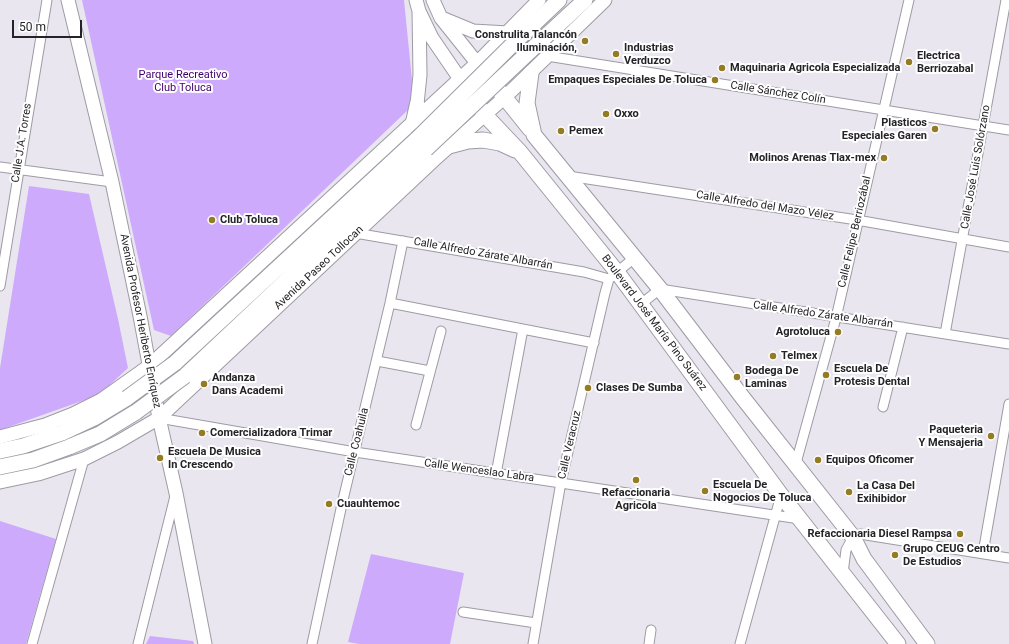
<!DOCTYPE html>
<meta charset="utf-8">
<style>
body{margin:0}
#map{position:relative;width:1009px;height:644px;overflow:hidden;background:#eae6f0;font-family:Roboto,sans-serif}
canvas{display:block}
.scale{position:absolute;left:12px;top:20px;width:70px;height:18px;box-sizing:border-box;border:2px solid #242327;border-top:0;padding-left:5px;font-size:12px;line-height:14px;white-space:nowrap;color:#242327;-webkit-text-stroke:3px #fff;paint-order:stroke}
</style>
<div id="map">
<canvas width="1009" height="644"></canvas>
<div class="scale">50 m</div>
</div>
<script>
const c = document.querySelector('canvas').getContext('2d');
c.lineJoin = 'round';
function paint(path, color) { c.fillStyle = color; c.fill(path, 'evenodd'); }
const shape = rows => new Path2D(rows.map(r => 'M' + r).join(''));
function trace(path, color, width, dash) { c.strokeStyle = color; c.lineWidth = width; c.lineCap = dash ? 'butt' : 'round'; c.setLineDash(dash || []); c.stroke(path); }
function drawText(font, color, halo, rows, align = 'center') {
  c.font = font + ' Roboto,sans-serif'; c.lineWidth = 4; c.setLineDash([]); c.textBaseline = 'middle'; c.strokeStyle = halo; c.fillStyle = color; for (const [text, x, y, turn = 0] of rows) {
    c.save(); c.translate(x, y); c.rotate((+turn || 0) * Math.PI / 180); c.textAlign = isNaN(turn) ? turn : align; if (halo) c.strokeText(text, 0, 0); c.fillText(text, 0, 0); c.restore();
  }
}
paint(shape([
 [82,0,404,0,413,90,409,109,171,336,154,330],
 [29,186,89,194,118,319,128,368,99,395,0,430,0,368],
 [0,521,56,539,26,644,0,644],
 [371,554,464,573,450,644,359,644,348,642],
 [150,636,193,641,194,644,146,644]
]), '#cdaafc');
const minor = shape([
 [547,56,1009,130],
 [0,167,112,182],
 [568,176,857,220,1009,247],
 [355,233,584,272,609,279],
 [0,286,47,0],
 [390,303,594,343],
 [641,304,660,289,1009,344],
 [945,334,1006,0],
 [377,361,430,371],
 [883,407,903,327],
 [159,418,355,452,800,519],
 [416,425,441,331],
 [796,463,836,318,909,0],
 [496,474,523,329],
 [983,553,1009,404],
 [843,573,846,550,853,537,860,534,1009,558],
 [463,612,536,623],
 [32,644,84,459],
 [138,644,175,496],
 [312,644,342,504,390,303,403,241],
 [533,644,561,482,605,293,609,279,634,258],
 [649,644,651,630],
 [740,644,781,495]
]);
const secondary = shape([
 [68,0,112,182,140,316,159,418,176,493,205,644],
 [416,0,419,11,432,38,460,79],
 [433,0,441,18,477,63],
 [444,19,473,31,508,33],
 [417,104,420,75,419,11],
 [0,437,45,425,73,414,101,400,149,366,477,63,539,0],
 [0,482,38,474,84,459,118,442,159,418,434,160,505,97,605,0]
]);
const primary = shape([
 [413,122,417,104]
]);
const trunk = shape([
 [517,40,559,0],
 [530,51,585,0],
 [477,63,530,129],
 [531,73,527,103,534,135,660,289,743,398,853,537,864,559,927,644],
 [460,79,485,115,520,152,617,272,781,495,898,644],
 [449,146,468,141,483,140,500,143,515,150],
 [175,363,417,139],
 [185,376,426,149],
 [0,451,23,446,62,433,94,418,127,398],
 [0,467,33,460,69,447,100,434,136,412]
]);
trace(minor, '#9e9ba4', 11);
trace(secondary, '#9e9ba4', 15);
trace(primary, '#9e9ba4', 16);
trace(trunk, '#9e9ba4', 17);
trace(minor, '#fff', 9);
trace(secondary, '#fff', 13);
trace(primary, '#fff', 14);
trace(trunk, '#fff', 15);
const trunkBridge = shape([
 [417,139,517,40],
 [426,149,530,51],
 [127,398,175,363],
 [136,412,185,376]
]);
trace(trunkBridge, '#9e9ba4', 17, []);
trace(trunkBridge, '#fff', 15);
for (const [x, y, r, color] of [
 [585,41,4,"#937c23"],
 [616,54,4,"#937c23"],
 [909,62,4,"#937c23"],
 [722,68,4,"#937c23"],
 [715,80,4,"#937c23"],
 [606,114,4,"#937c23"],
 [935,129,4,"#937c23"],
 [561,131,4,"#937c23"],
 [884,158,4,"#937c23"],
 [212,220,4,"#937c23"],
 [838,332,4,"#937c23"],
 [773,356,4,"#937c23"],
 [826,375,4,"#937c23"],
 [737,377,4,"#937c23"],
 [204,384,4,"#937c23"],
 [588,388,4,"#937c23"],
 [202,433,4,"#937c23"],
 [991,436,4,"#937c23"],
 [160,458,4,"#937c23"],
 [818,460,4,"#937c23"],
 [636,480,4,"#937c23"],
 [705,491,4,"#937c23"],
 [849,492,4,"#937c23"],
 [329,504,4,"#937c23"],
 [960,534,4,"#937c23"],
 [895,555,4,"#937c23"]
]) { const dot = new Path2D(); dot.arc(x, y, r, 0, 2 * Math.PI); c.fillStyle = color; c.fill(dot); trace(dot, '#fff', 1.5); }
drawText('bold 11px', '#242327', '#fff', [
 ["Construlita Talancón",577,35,"right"],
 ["Iluminación,",577,48,"right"],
 ["Industrias",624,48],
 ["Verduzco",624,61],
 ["Electrica",917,56],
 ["Berriozabal",917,69],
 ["Maquinaria Agricola Especializada",730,68],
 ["Empaques Especiales De Toluca",707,80,"right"],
 ["Oxxo",614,114],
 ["Plasticos",927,123,"right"],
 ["Especiales Garen",927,136,"right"],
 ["Pemex",569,131],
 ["Molinos Arenas Tlax-mex",876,158,"right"],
 ["Club Toluca",220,220],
 ["Agrotoluca",830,332,"right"],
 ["Telmex",781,356],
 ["Escuela De",834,369],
 ["Protesis Dental",834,382],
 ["Bodega De",745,371],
 ["Laminas",745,384],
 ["Andanza",212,378],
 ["Dans Academi",212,391],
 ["Clases De Sumba",596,388],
 ["Paqueteria",983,430,"right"],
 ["Y Mensajeria",983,443,"right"],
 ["Comercializadora Trimar",210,433],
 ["Escuela De Musica",168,452],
 ["In Crescendo",168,465],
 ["Equipos Oficomer",826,460],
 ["Escuela De",713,485],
 ["Nogocios De Toluca",713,498],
 ["La Casa Del",857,486],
 ["Exihibidor",857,499],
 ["Refaccionaria",636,493,"center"],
 ["Agricola",636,506,"center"],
 ["Cuauhtemoc",337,504],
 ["Refaccionaria Diesel Rampsa",952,534,"right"],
 ["Grupo CEUG Centro",903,549],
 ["De Estudios",903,562]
], 'left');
drawText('11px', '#41006d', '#fff', [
 ["Parque Recreativo",183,75],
 ["Club Toluca",183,88]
]);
drawText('11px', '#242327', '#fff', [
 ["Calle Sánchez Colín",778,93,9],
 ["Calle J.A. Torres",22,143,-81],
 ["Calle José Luis Solórzano",976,167,-80],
 ["Calle Alfredo del Mazo Vélez",765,206,9],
 ["Calle Felipe Berriozábal",855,232,-77],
 ["Calle Alfredo Zárate Albarrán",483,254,10],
 ["Avenida Paseo Tollocan",319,268,-43],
 ["Calle Alfredo Zárate Albarrán",823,315,8],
 ["Avenida Profesor Heriberto Enríquez",140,321,79],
 ["Boulevard José María Pino Suárez",654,323,53],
 ["Calle Coahuila",357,442,-76],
 ["Calle Veracruz",570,445,-77],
 ["Calle Wenceslao Labra",479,471,8]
]);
</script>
